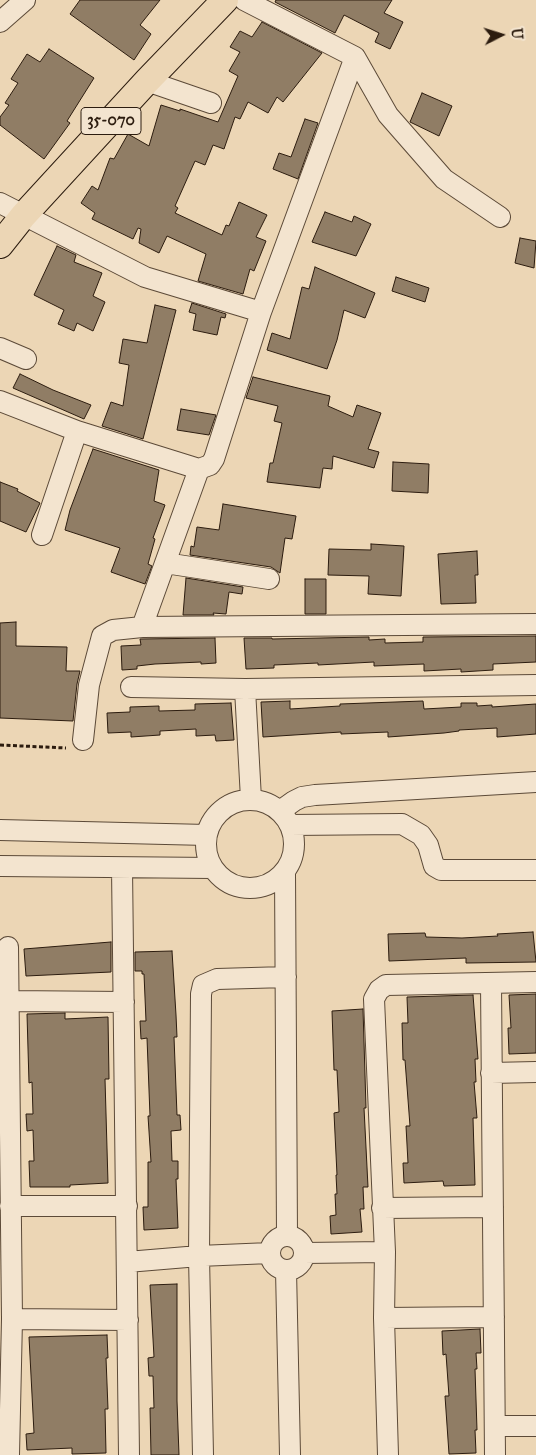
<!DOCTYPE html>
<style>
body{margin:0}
#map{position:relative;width:536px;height:1455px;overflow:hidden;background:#ecd6b5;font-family:"IM FELL Great Primer",serif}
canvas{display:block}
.north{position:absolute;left:476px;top:10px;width:50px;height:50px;-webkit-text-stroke:4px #f3e4cf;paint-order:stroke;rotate:85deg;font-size:14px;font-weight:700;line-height:20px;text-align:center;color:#2c1c0f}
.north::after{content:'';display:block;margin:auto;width:18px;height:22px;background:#2c1c0f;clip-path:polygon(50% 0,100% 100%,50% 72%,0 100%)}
</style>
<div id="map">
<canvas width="536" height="1455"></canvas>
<div class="north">U</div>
</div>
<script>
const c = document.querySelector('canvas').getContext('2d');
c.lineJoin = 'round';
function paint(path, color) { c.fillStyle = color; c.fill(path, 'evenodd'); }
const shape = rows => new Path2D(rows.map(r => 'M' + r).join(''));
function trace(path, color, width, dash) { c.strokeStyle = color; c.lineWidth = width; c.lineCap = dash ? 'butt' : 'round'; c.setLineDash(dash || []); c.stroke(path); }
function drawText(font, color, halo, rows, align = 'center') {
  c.font = font + ' "IM FELL Great Primer",serif'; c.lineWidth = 4; c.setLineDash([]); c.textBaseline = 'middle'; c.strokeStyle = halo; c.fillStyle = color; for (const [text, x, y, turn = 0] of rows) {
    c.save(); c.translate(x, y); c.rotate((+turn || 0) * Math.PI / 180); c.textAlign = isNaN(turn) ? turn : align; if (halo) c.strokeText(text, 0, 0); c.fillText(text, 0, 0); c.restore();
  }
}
const building = shape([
 [80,0,160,0,140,25,151,34,134,60,70,14,80,0],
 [276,0,392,0,384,13,403,22,390,49,375,42,379,33,348,17,344,15,335,33,275,2,276,0],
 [262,22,322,53,283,102,277,97,268,113,248,102,240,119,235,117,224,149,213,145,205,165,195,161,175,206,178,208,175,213,222,235,226,225,229,226,239,202,267,215,256,237,266,241,254,271,250,269,243,294,198,281,206,254,167,236,159,253,139,243,141,229,138,228,133,239,92,219,95,213,81,203,92,186,98,190,110,158,114,159,128,134,149,146,161,105,180,111,180,109,218,122,238,76,229,71,240,52,230,47,240,31,252,37,262,22],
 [49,49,94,78,67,121,70,123,44,159,0,125,0,117,9,105,5,103,18,83,11,79,27,54,40,62,49,49],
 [422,93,452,106,439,136,410,122,422,93],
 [305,119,318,123,298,179,273,169,279,153,291,157,305,119],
 [325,212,352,222,354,216,371,224,356,256,312,242,325,212],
 [520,238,536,241,534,268,515,263,520,238],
 [57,246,76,255,74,262,102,273,93,296,105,302,93,331,77,323,74,331,58,324,64,310,34,295,57,246],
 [315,267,375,293,365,318,344,310,337,340,327,369,267,350,272,333,290,339,302,287,309,289,315,267],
 [396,277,429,288,425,302,392,291,396,277],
 [192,303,226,314,225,318,221,317,217,335,193,330,196,314,189,312,192,303],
 [155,305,176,310,143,439,102,426,111,402,123,406,129,365,119,363,123,339,147,343,155,305],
 [20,374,53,390,91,405,84,419,13,388,20,374],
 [253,377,330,396,328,406,353,417,357,405,381,413,368,449,379,452,374,468,333,456,332,469,323,468,320,488,267,482,270,463,273,463,282,423,274,421,278,406,246,398,253,377],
 [181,409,216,415,209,435,177,430,181,409],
 [93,449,159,470,154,501,165,505,153,538,155,539,148,564,152,566,145,584,111,572,120,548,65,530,70,510,93,449],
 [393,462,429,464,428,493,392,491,393,462],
 [0,482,18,489,17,491,40,503,26,532,0,521,0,482],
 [223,504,296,516,292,539,285,538,280,573,271,567,190,555,191,546,194,547,197,527,219,530,223,504],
 [371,544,404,546,401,596,368,594,369,576,328,575,329,549,371,550,371,544],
 [477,551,478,575,475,575,476,603,441,604,438,554,477,551],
 [186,578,243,587,242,594,229,592,226,614,213,613,214,615,183,615,186,578],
 [305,579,326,579,326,614,305,614,305,579],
 [16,622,16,646,67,647,66,671,80,671,77,684,73,721,0,718,0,623,16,622],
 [536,636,536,662,493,664,493,670,461,672,461,669,424,671,424,664,374,666,374,662,318,665,318,663,274,665,274,668,246,669,244,638,272,638,272,639,369,637,369,640,385,639,385,643,423,642,423,637,536,636],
 [215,638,216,663,201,664,201,662,155,664,137,666,137,669,122,670,121,646,141,645,140,639,215,638],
 [290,701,290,709,340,706,340,704,423,701,424,709,461,707,461,703,477,703,477,706,492,705,492,707,536,704,536,734,497,737,497,728,459,730,459,731,444,733,388,737,388,732,341,734,341,732,263,737,261,702,290,701],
 [231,703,234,740,216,741,215,735,196,736,196,729,160,731,160,735,131,737,131,732,108,733,107,713,130,712,130,707,159,706,159,711,195,710,195,704,231,703],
 [533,932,536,962,466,963,466,958,389,961,388,934,425,933,426,937,462,938,498,936,497,934,533,932],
 [111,942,111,972,26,976,24,949,111,942],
 [172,951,176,1015,177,1037,174,1037,177,1115,180,1115,181,1130,171,1131,172,1161,178,1161,178,1179,176,1179,178,1228,144,1230,143,1207,148,1207,148,1162,151,1162,148,1116,150,1116,147,1038,141,1039,140,1021,146,1021,144,974,142,974,142,971,135,971,135,952,172,951],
 [536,994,536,1053,509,1054,508,1028,511,1028,509,995,536,994],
 [473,995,478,1059,475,1059,476,1082,474,1082,477,1118,473,1118,475,1185,444,1186,443,1181,404,1183,403,1163,408,1163,406,1126,410,1126,405,1060,403,1060,402,1023,408,1023,407,997,473,995],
 [363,1009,366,1108,364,1108,368,1187,363,1187,364,1209,360,1209,362,1232,331,1234,330,1216,336,1215,335,1194,337,1194,336,1175,337,1175,334,1113,339,1112,337,1070,334,1070,332,1011,363,1009],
 [65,1013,65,1019,108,1017,109,1079,105,1079,108,1183,70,1185,70,1187,30,1187,29,1161,34,1161,33,1130,27,1131,26,1114,33,1114,32,1082,29,1083,27,1014,65,1013],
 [177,1284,177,1401,179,1455,151,1455,150,1408,154,1408,153,1376,149,1376,148,1358,154,1357,150,1285,177,1284],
 [480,1329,481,1353,476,1353,477,1369,475,1369,477,1430,475,1430,476,1453,449,1454,445,1396,449,1396,446,1354,443,1355,442,1331,480,1329],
 [107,1335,108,1358,106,1358,108,1409,105,1409,106,1453,72,1454,72,1448,27,1450,26,1434,34,1433,29,1337,107,1335]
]);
paint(building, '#907d65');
trace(building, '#2c1c0f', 1);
const minor = shape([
 [244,0,355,57,261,312,214,459,210,465,199,469,142,627,536,624],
 [0,22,25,0],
 [355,57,388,115,444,179,500,217],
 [147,81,211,103],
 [0,203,145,277,261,312],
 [0,348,26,359],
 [0,401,77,431,199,469],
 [42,535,77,431],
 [165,563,269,579],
 [131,687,245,689],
 [83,740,89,685,102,636,113,630,142,627],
 [251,799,245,689,536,685],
 '206 844a44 44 0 1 1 88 0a44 44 0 1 1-88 0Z',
 [280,811,294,801,302,797,315,795,536,782],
 [290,825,402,824,421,835,428,845,434,866,441,870,536,870],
 [0,830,207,835],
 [0,866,213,868],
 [122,868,129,1455],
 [285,871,287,1236],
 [8,947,12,1319,9,1455],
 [491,983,495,1455],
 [8,1001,124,1002],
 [491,1073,536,1072],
 [10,1206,127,1206],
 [382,1208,493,1207],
 '270 1253a17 17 0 1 1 34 0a17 17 0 1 1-34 0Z',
 [304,1253,385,1252],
 [127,1262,199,1256,270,1253],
 [286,1270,290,1455],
 [384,1318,494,1317],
 [12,1319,128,1320],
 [495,1426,536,1426],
 [203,1455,199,1256,201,994,203,985,217,979,286,977],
 [388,1455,384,1318,385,1252,374,999,379,990,386,985,536,982]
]);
const major = shape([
 [0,245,23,216,147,81,225,0]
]);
trace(minor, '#5c4a38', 22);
trace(major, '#2c1c0f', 28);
trace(shape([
 [0,745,66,748]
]), '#2c1c0f', 3, [4, 2.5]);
trace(minor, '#f3e4cf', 20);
trace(major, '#ecd6b5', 26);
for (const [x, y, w] of [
 [111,121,60]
]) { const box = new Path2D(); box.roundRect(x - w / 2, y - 13.5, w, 27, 4); c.fillStyle = '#f3e4cf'; c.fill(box); trace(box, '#2c1c0f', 1); }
drawText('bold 16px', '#2c1c0f', null, [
 ["35-070",111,121]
]);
</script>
